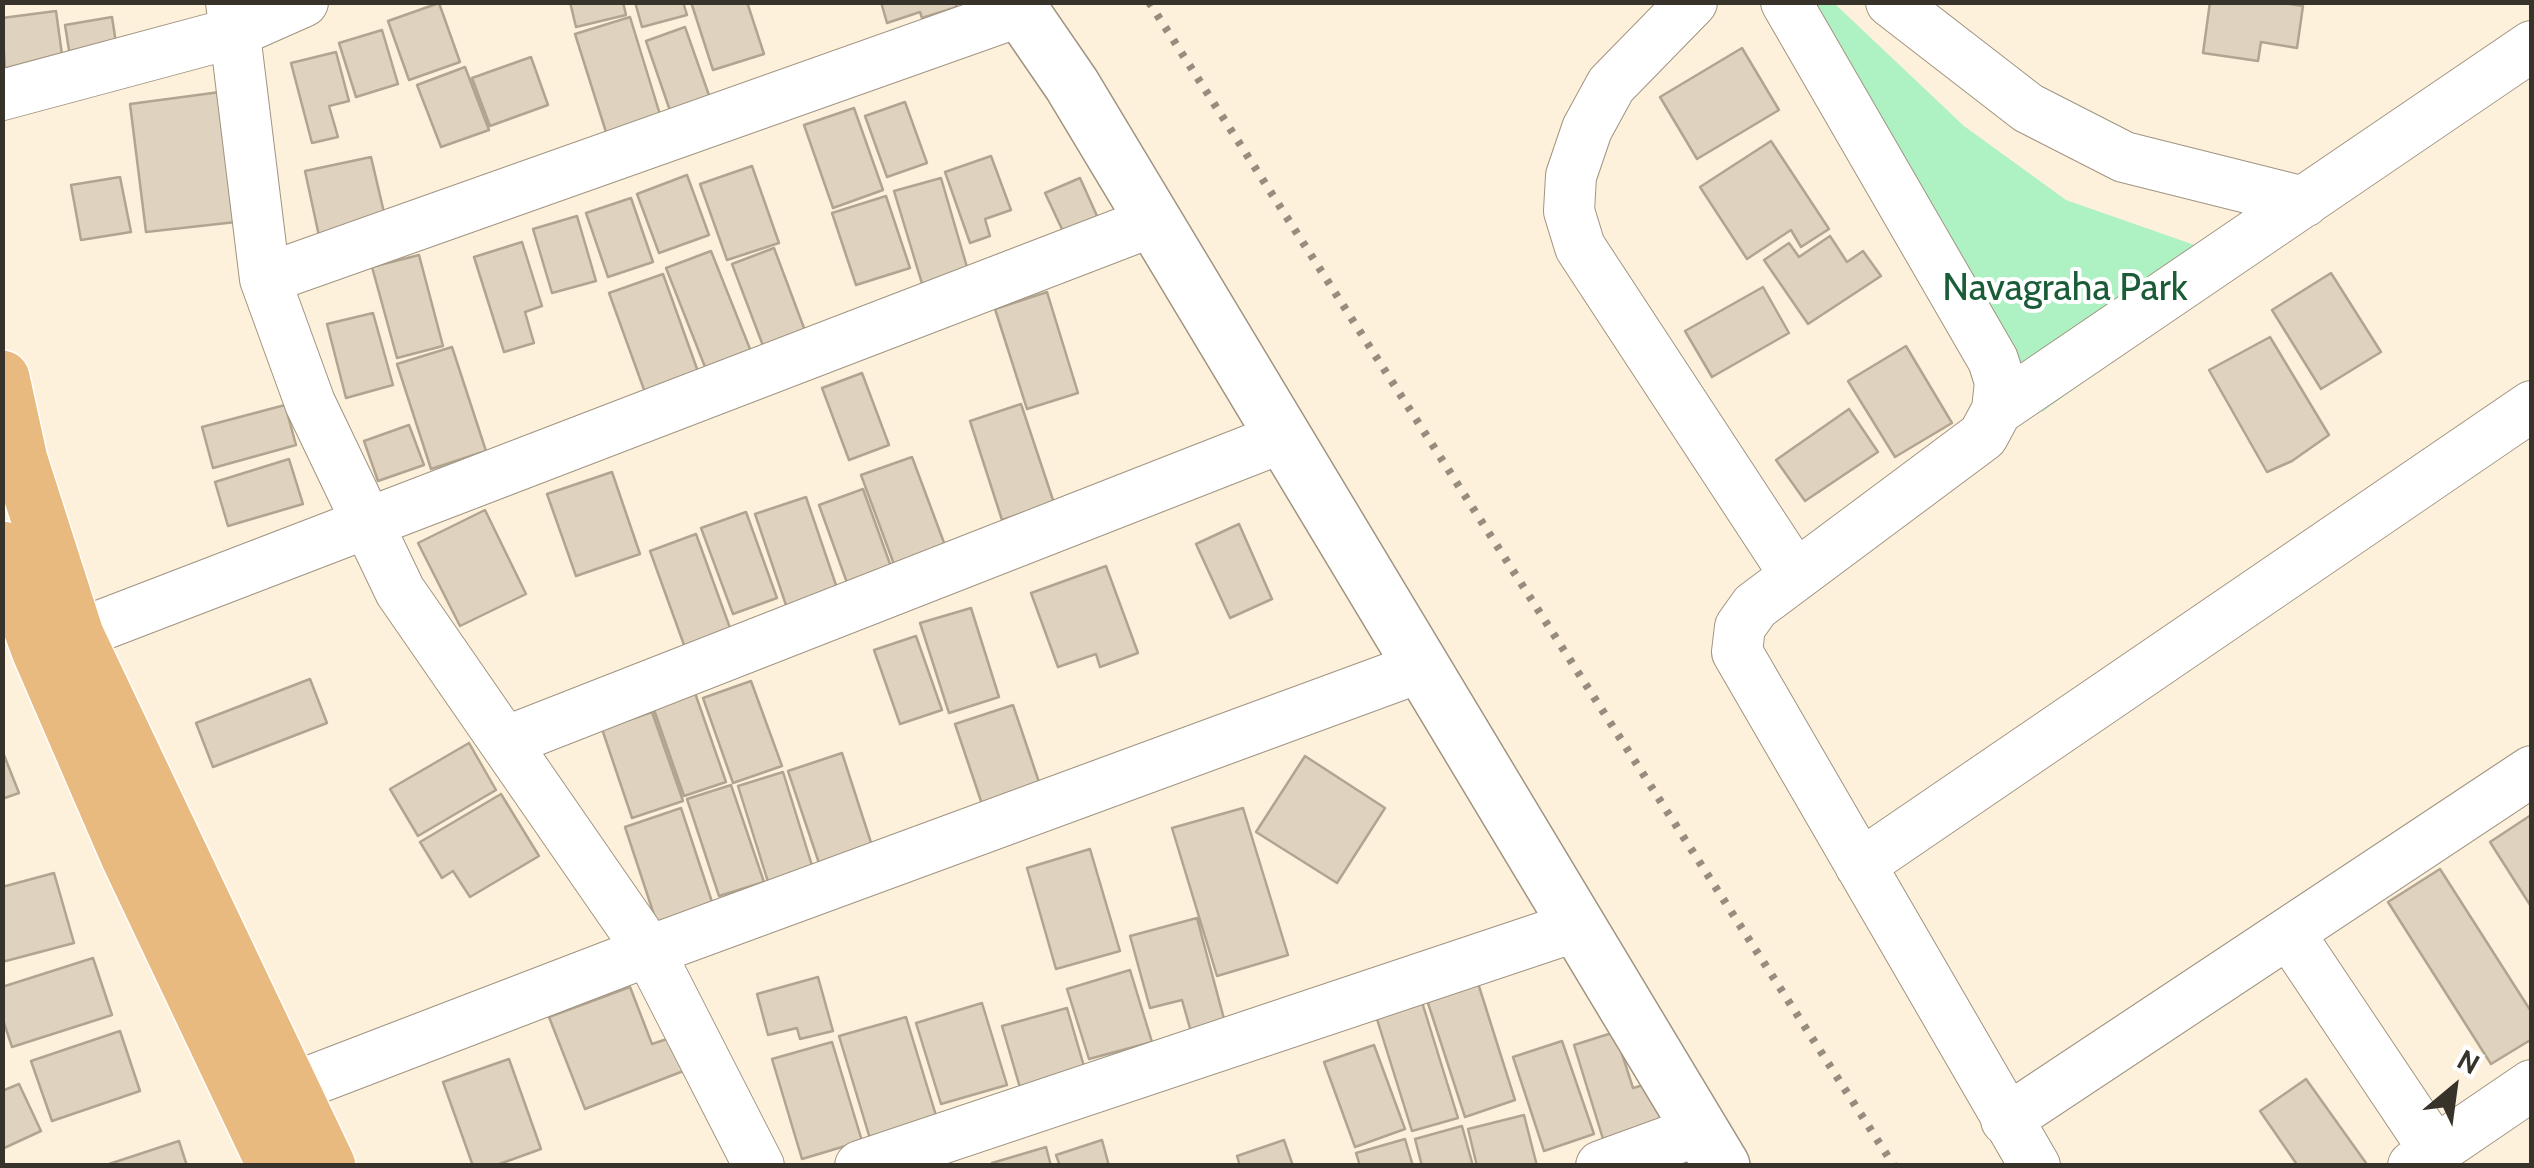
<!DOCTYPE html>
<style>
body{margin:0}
#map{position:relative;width:2534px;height:1168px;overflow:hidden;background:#fef1dc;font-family:Cabin,sans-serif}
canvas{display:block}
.frame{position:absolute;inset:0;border:5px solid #37322a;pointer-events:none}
.north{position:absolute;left:2404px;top:1038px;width:100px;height:100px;-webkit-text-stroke:8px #fff;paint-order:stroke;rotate:29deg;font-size:28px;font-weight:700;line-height:40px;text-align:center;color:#37322a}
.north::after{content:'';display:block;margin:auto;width:35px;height:45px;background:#37322a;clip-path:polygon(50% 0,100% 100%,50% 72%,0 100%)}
</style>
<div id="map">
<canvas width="2534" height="1168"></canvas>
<div class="frame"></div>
<div class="north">N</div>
</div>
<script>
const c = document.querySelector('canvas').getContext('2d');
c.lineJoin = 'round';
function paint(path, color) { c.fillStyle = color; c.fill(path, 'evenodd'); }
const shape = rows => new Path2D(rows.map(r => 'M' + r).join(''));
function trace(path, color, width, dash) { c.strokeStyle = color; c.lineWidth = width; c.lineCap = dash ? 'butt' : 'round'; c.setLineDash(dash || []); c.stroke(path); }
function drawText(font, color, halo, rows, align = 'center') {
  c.font = font + ' Cabin,sans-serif'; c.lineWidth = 8; c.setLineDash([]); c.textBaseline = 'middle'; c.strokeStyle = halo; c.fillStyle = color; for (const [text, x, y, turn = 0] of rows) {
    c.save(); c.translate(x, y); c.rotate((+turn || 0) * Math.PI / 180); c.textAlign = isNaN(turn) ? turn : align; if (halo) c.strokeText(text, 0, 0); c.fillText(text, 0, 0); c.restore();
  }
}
paint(shape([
 [1786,3,1834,3,1964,126,2066,200,2246,263,2042,412]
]), '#aef2c4');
const building = shape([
 [570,2,623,2,626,15,576,27,570,2],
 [635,2,683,2,687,15,642,27,635,2],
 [691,2,747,2,764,54,713,70,691,2],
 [881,2,955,2,957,7,922,18,920,12,887,23,881,2],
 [2210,2,2277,2,2303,6,2297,48,2261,42,2258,61,2203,53,2210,2],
 [439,3,460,62,409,80,388,21,439,3],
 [56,11,63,62,5,70,2,18,56,11],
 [112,17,118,56,71,63,65,25,112,17],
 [630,17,666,134,612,151,575,34,630,17],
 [685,27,717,118,677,131,646,41,685,27],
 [382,30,398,84,356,97,339,43,382,30],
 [1742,48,1779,110,1697,159,1660,97,1742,48],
 [336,52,349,101,329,106,338,137,312,143,291,63,336,52],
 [531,57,548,105,490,126,472,78,531,57],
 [465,67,489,130,441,147,417,85,465,67],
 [220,92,236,222,146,232,130,104,220,92],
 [905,102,927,163,887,177,865,116,905,102],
 [854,108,883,190,833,208,804,125,854,108],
 [1771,141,1829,229,1801,247,1791,230,1747,259,1700,187,1771,141],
 [991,156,1011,210,985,219,990,236,970,243,945,172,991,156],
 [371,157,386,221,319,236,305,171,371,157],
 [752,166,779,243,727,260,700,184,752,166],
 [687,175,709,235,659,253,637,194,687,175],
 [120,177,131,232,81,240,71,185,120,177],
 [941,178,969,274,923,287,894,191,941,178],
 [1080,178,1102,227,1068,242,1045,193,1080,178],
 [886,196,910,268,856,285,832,213,886,196],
 [631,198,653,262,608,277,586,213,631,198],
 [577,216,596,281,552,293,533,229,577,216],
 [1830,236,1847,262,1863,251,1881,276,1808,324,1764,260,1789,243,1799,257,1830,236],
 [522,242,542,306,525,312,534,343,504,352,474,257,522,242],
 [774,248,807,336,765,351,732,264,774,248],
 [711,251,752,354,707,372,666,268,711,251],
 [419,255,443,346,397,358,372,267,419,255],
 [2331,273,2381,352,2321,389,2272,310,2331,273],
 [663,274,701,380,647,398,609,293,663,274],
 [1763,287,1789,333,1712,377,1685,331,1763,287],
 [1047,292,1078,393,1027,409,995,309,1047,292],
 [373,313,393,385,346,398,327,324,373,313],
 [2270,337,2329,435,2292,461,2267,472,2209,370,2270,337],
 [1906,346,1952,423,1895,457,1848,381,1906,346],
 [452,347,486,451,431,469,397,364,452,347],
 [862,373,889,445,849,460,822,388,862,373],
 [1021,404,1054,503,1002,520,970,421,1021,404],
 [285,405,296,445,213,468,202,427,285,405],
 [1849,409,1878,452,1805,501,1776,460,1849,409],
 [409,425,424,465,378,481,364,441,409,425],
 [912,457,946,548,895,567,861,475,912,457],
 [289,459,303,504,228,526,215,482,289,459],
 [612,472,640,554,576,576,547,494,612,472],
 [863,489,894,575,850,591,819,505,863,489],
 [806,497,838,591,787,608,755,514,806,497],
 [485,510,526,594,460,626,418,543,485,510],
 [746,512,777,598,733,614,701,528,746,512],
 [1239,524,1272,599,1230,618,1196,544,1239,524],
 [696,534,734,639,688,656,650,551,696,534],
 [1106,566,1138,653,1100,667,1096,654,1058,667,1031,593,1106,566],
 [971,608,999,697,949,713,920,623,971,608],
 [916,636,942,710,900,724,874,650,916,636],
 [310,679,327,723,213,767,196,723,310,679],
 [751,681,782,766,733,783,703,698,751,681],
 [694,690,726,782,684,796,652,704,694,690],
 [1013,705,1043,794,985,813,955,724,1013,705],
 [652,712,683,801,632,818,602,729,652,712],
 [469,743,496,790,418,836,390,789,469,743],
 [2,750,19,793,2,799,2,750],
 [842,753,876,858,823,875,788,771,842,753],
 [1305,756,1385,808,1337,883,1256,832,1305,756],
 [783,772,814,872,769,885,738,786,783,772],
 [731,785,764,882,719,896,687,799,731,785],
 [501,794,539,856,470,897,453,871,442,878,420,842,501,794],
 [681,808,718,920,662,939,625,827,681,808],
 [1243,808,1288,955,1217,976,1172,828,1243,808],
 [2531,815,2532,816,2532,908,2490,842,2531,815],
 [1090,849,1120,951,1056,969,1027,868,1090,849],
 [2440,869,2532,1013,2532,1039,2491,1064,2388,902,2440,869],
 [54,873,74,943,2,962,2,887,54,873],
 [1197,918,1227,1030,1193,1039,1182,1000,1150,1008,1130,936,1197,918],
 [93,958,112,1015,12,1047,2,1017,2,987,93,958],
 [1130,970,1152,1042,1089,1059,1067,989,1130,970],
 [818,977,833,1031,800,1039,797,1028,768,1035,757,994,818,977],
 [1477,980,1515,1100,1465,1117,1426,997,1477,980],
 [1417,986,1458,1118,1412,1131,1371,1000,1417,986],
 [630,987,652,1044,673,1037,686,1070,585,1109,549,1017,630,987],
 [982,1003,1007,1085,941,1104,916,1023,982,1003],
 [1067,1008,1088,1080,1023,1098,1002,1026,1067,1008],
 [906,1017,941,1132,874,1152,839,1036,906,1017],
 [120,1031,140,1091,52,1121,31,1061,120,1031],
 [1615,1032,1633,1088,1654,1082,1665,1119,1603,1139,1574,1045,1615,1032],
 [1562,1041,1594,1134,1544,1151,1513,1057,1562,1041],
 [832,1042,862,1141,802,1159,772,1059,832,1042],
 [1374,1045,1405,1129,1355,1147,1324,1062,1374,1045],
 [509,1059,541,1149,494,1166,473,1166,443,1082,509,1059],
 [2306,1079,2366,1163,2362,1166,2298,1166,2260,1111,2306,1079],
 [19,1084,41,1131,2,1149,2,1091,19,1084],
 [1524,1115,1537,1166,1477,1166,1468,1129,1524,1115],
 [1462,1126,1473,1166,1422,1166,1415,1139,1462,1126],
 [1405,1139,1413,1166,1360,1166,1356,1153,1405,1139],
 [1102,1140,1109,1166,1060,1166,1056,1155,1102,1140],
 [1284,1140,1293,1166,1240,1166,1237,1156,1284,1140],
 [179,1141,187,1166,103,1166,179,1141],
 [1046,1147,1051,1166,993,1166,992,1163,1046,1147]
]);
paint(building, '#dfd2be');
trace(building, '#b1a591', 2.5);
const minor = shape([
 [231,2,265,279,310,403,400,591,649,951,759,1166],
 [1692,2,1611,85,1587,129,1571,176,1569,211,1580,247,1795,575],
 [1786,2,1993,360,2000,382,1997,410,1983,436,1755,606,1740,627,1737,652,2035,1166],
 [1891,2,2028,108,2124,157,2304,202],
 [2,95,233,33,303,2],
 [265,279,1021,11],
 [1997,410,2532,46],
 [76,635,1154,221],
 [505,742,1284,437],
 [1860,865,2532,406],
 [2289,933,2435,1151],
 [292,1088,649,951,1421,667],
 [2006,1120,2532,771],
 [860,1166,1577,926],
 [1601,1166,1700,1130],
 [2413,1166,2532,1085]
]);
const tertiary = shape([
 [1015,2,1072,85,1722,1166]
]);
const primary = shape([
 [2,378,20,460,76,635,328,1166],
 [2,549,39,650,129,858,275,1166]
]);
trace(minor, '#a09481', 52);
trace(tertiary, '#a09481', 58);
trace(primary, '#fff', 58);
trace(minor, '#fff', 50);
trace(tertiary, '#fff', 55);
trace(primary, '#e9ba7f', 55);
trace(shape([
 [1149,2,1894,1166]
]), '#968d7f', 8, [5, 10]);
drawText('38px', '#1a5c37', '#fff', [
 ["Navagraha Park",2065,289]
]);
</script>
